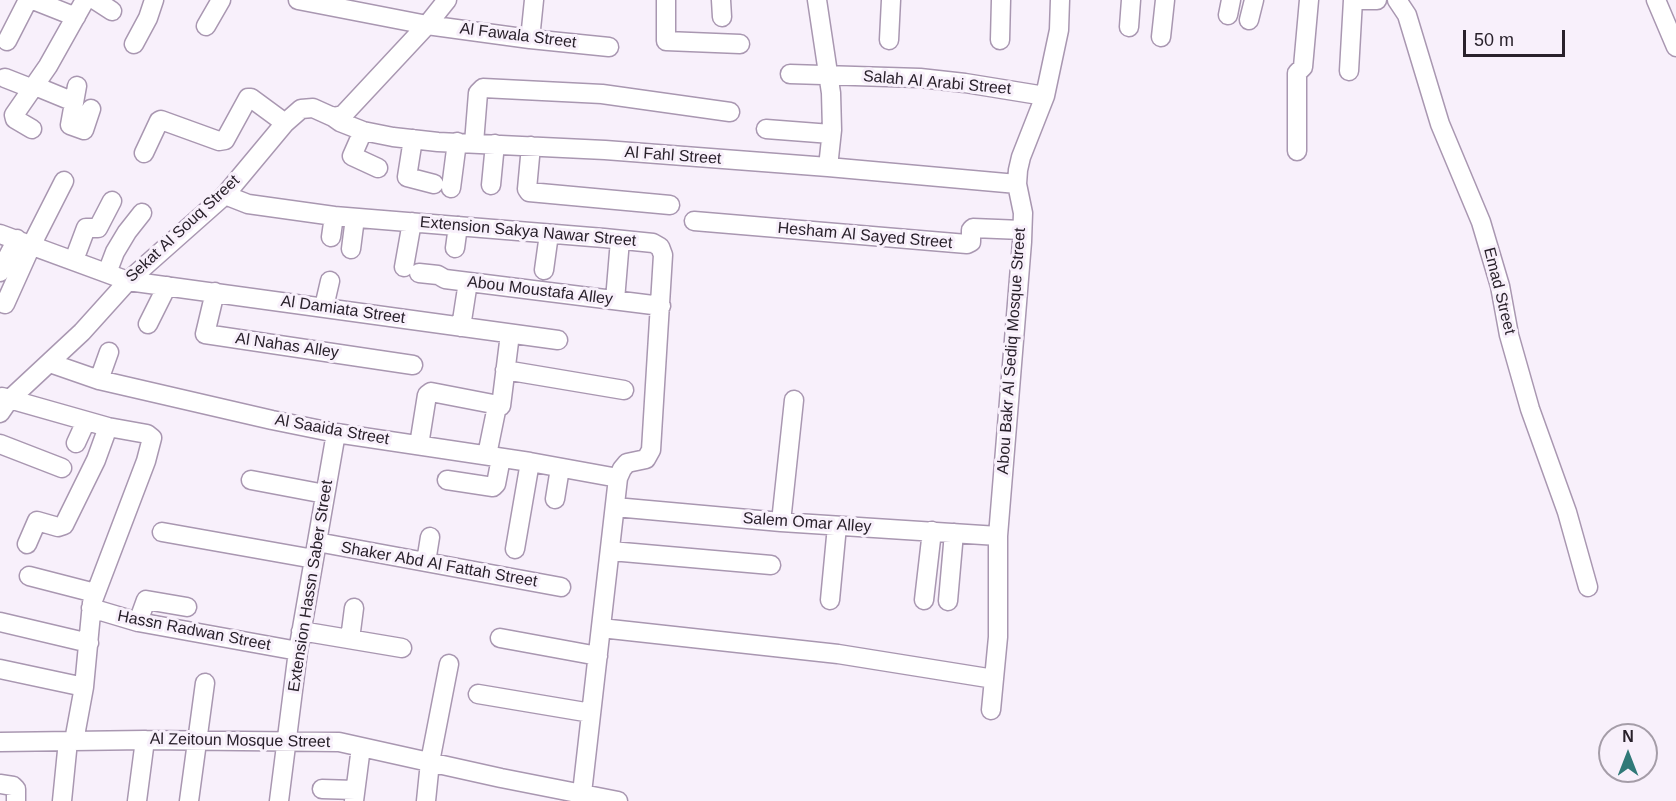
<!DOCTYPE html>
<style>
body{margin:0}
#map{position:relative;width:1676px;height:801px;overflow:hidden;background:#f8f0fb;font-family:Helvetica,sans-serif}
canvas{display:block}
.north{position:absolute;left:1598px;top:723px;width:60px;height:60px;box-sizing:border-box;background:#f8f0fb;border:2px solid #a59da8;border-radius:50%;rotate:0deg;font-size:16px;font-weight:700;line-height:24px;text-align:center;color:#29212b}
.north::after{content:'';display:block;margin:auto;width:21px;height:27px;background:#307978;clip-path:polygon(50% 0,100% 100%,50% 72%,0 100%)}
.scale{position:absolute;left:1463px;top:30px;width:102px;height:27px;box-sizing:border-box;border:3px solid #29212b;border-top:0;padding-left:8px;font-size:18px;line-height:21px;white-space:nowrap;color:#29212b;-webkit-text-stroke:4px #f8f0fb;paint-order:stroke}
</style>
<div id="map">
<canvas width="1676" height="801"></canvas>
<div class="north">N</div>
<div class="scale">50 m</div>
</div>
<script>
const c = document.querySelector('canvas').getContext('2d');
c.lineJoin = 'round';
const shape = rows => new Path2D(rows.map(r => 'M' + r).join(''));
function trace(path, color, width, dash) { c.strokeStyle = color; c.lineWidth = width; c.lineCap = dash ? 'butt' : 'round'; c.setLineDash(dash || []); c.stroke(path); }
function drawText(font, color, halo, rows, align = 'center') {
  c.font = font + ' Helvetica,sans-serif'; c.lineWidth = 6; c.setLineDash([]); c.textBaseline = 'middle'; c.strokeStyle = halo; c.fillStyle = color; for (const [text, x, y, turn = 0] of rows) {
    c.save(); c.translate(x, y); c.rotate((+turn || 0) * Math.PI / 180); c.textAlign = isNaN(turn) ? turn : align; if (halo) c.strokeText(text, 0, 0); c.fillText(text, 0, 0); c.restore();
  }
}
const minor = shape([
 [33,0,76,17],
 [95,0,112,11],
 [298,0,427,25,530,39,609,47],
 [666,0,666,41,740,44],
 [721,0,722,17],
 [817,0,831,93,832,130,828,167],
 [1357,0,1377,0],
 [1397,0,1407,15,1440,124,1481,222,1500,286,1509,335,1530,409,1567,512,1588,587],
 [1656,0,1676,47],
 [1228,15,1231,0],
 [1249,20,1254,0],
 [206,26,221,0],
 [1129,27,1131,0],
 [1161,37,1165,0],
 [530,39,534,0],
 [889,40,891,0],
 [1000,40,1001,0],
 [7,41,28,0],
 [134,44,148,18,154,0],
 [1349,71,1353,0],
 [790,74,920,78,965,83,1045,96],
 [5,78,33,89],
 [35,86,74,102],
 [77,86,70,125,84,130,91,109],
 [333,117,340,122,363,131,393,137,438,142,605,150,828,167,1017,184],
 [32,129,15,119,14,115,48,66,85,0],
 [766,129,831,134],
 [363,131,352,156,378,168],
 [413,139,407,177,434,184],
 [474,143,478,93,483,88,602,94,730,112],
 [531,146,527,189,529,192,670,205],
 [1297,151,1297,73,1303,67,1309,0],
 [144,153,159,121,161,120,219,141,225,140,248,98,251,98,285,123],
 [491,185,495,144],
 [451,188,457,142],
 [225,195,248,204,334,216,604,238,653,243,660,247,663,255,651,450,646,459,627,463,622,469,618,478,582,793],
 [694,221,967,244,971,242,971,230,973,228,1022,230],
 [0,234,128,281,558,340],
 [331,237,334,216],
 [455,248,458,226],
 [351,249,355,218],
 [74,260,86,228,98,228,112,201],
 [404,267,412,222],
 [544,270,549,234],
 [0,272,17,239],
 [107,273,115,252,127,232,142,213],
 [419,273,438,275,445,279,661,306],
 [215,292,205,334,413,365],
 [615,300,620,240],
 [5,304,32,244,64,181],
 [324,307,330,281],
 [148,324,167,286],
 [461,327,468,282],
 [50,363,99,380,272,420,336,433,530,462,618,478],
 [505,370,624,390],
 [99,380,109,352],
 [2,397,108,427,147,434,152,438,146,461,92,603,84,687,74,741],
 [501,406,510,334],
 [0,413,9,400,82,332,128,281,225,195,285,123,301,109,313,108,333,117,343,115,427,25,447,0],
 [76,443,86,421],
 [0,444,62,468],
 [419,445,427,395,431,392,493,404,496,411,487,455],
 [251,480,325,494],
 [447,480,493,487,496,484,501,458],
 [555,499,560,468],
 [615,507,781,522,998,536],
 [781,522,794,400],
 [162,532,314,559],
 [317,542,561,587],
 [27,544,37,521,58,527,64,525,96,460,108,427],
 [515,549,530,462],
 [611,551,771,565],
 [426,562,430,537],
 [29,576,95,593],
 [830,600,837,526],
 [924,600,932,531],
 [948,601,954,533],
 [91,608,138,622,298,651],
 [0,622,89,643],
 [138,622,146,600,187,607],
 [601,628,838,654,994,679],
 [301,631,402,648],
 [500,638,598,656],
 [350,639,354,608],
 [0,669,84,687],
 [478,694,591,713],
 [991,710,998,637,998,536,1022,242,1023,213,1017,184,1018,170,1021,157,1045,96,1059,30,1060,0],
 [0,742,145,740,339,742,501,778,618,801],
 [0,784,13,786,16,789,16,801],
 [322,789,355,790],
 [62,801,68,741],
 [137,801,145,740],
 [189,801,205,683],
 [279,801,298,651,336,433],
 [354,801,361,747],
 [426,801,430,762,449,664]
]);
trace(minor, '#a997b1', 21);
trace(minor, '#fff', 18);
drawText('16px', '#29212b', '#f8f0fb', [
 ["Al Fawala Street",518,36,7],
 ["Salah Al Arabi Street",937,83,5],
 ["Al Fahl Street",673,156,4],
 ["Sekat Al Souq Street",183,229,-43],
 ["Extension Sakya Nawar Street",528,232,5],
 ["Hesham Al Sayed Street",865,236,5],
 ["Abou Moustafa Alley",540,291,7],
 ["Emad Street",1499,291,76],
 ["Al Damiata Street",343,310,8],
 ["Al Nahas Alley",287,346,8],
 ["Abou Bakr Al Sediq Mosque Street",1012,351,-86],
 ["Al Saaida Street",332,430,10],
 ["Salem Omar Alley",807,523,4],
 ["Shaker Abd Al Fattah Street",439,565,10],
 ["Extension Hassn Saber Street",311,586,-81],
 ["Hassn Radwan Street",194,631,11],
 ["Al Zeitoun Mosque Street",240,741,1]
]);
</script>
